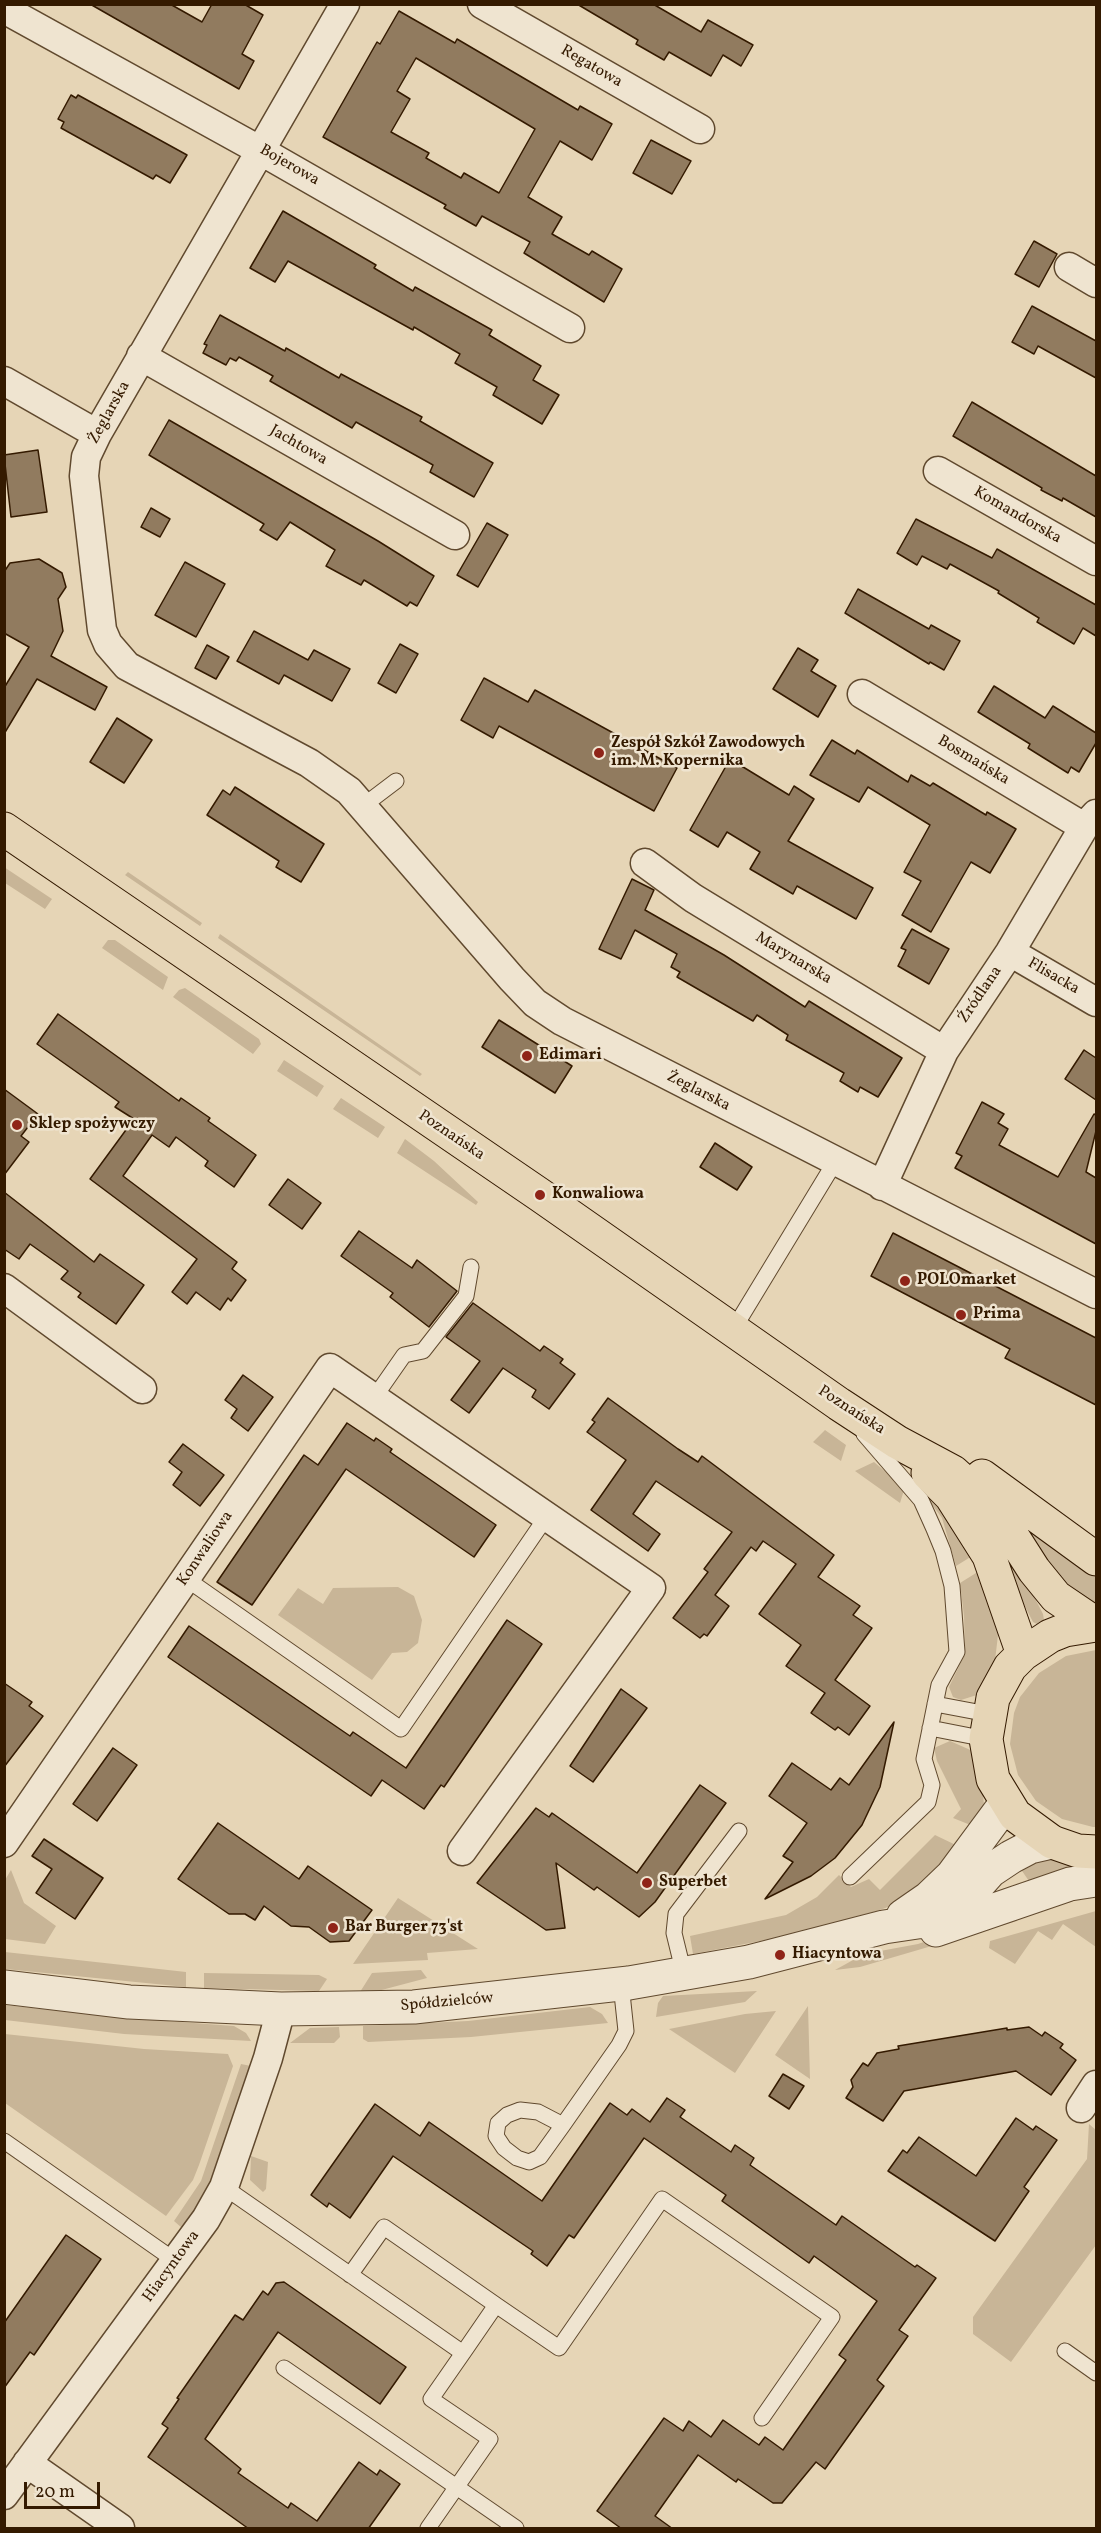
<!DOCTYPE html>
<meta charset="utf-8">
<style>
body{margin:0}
#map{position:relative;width:1101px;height:2533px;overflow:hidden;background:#e6d5b6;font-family:Vollkorn,serif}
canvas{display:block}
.frame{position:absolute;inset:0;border:6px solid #341a00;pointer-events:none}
.scale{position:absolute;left:24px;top:2482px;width:76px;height:27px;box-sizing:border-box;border:3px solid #341a00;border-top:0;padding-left:8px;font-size:18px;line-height:21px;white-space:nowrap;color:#341a00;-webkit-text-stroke:4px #efe4d0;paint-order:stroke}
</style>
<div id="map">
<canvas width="1101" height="2533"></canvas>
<div class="frame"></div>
<div class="scale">20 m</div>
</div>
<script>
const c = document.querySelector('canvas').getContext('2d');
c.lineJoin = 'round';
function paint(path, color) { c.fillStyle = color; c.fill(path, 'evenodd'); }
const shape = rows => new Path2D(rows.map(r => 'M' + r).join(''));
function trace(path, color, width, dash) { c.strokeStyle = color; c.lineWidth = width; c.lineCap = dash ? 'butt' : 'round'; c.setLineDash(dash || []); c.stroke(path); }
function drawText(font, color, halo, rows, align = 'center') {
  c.font = font + ' Vollkorn,serif'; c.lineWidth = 5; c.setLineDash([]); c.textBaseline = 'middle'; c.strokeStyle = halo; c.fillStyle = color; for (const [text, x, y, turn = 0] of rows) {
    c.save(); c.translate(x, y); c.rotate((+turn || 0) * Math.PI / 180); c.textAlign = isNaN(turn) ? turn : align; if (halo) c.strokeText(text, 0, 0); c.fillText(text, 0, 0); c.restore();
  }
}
paint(shape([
 [4,867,52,899,45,909,5,883],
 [128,872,202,923,200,926,125,875],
 [220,934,422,1074,420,1076,218,938],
 [108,940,115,940,168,977,163,990,102,948],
 [185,988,259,1039,261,1044,253,1054,173,997,179,990],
 [284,1060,324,1086,317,1097,277,1071],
 [341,1098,385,1127,378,1138,333,1109],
 [405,1139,434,1161,478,1202,476,1205,397,1153],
 [825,1430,846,1445,841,1461,813,1442],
 [874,1462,900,1484,904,1490,900,1503,855,1471],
 [918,1478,977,1553,956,1566,942,1518,913,1479],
 [1029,1523,1096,1569,1096,1604,1068,1586,1022,1530],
 [1008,1546,1043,1614,1044,1620,1039,1625,1033,1622,1001,1560],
 [984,1568,999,1626,995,1661,980,1694,961,1700,953,1697,949,1687,965,1654,964,1616,960,1583],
 [398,1587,414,1596,422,1620,418,1643,407,1652,392,1653,372,1680,278,1615,298,1588,323,1604,333,1588],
 [1096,1650,1096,1827,1093,1827,1062,1819,1036,1801,1018,1775,1010,1744,1014,1713,1020,1697,1039,1673,1066,1656],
 [950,1741,975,1752,981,1774,984,1805,978,1828,953,1818,961,1809,937,1761,934,1748],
 [935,1835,962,1848,915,1897,877,1911,781,1937,693,1954,690,1936,786,1915,817,1897,839,1875,851,1887,869,1879,880,1890],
 [1054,1855,1086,1862,1033,1887,1018,1865],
 [11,1870,24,1903,56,1926,45,1944,5,1939,5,1880],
 [398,1898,478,1949,427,1953,428,1960,353,1964],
 [1013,1911,1017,1921,860,1967,835,1970,864,1954,918,1944],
 [1096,1911,1096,1947,1063,1924,1052,1940,1038,1931,1015,1964,989,1948,990,1941],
 [5,1952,186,1972,186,1987,5,1969],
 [421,1970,427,1978,374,1992,360,1992,372,1973],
 [204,1973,319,1975,327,1979,319,1991,204,1988],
 [757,1991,745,2002,656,2017,658,2003,663,1996],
 [5,2005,126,2018,234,2026,246,2033,251,2041,124,2034,5,2020],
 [808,2006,810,2079,775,2055],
 [590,2007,602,2014,608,2023,471,2037,368,2042,363,2039,363,2026,468,2021],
 [776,2011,735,2073,669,2029,745,2014],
 [339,2027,340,2037,334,2043,290,2043,310,2028],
 [5,2034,144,2049,228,2054,233,2066,199,2165,193,2180,166,2216,5,2103],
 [241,2064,251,2066,209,2188,182,2228,174,2221,201,2181],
 [1089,2124,1096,2130,1096,2245,1011,2362,973,2334,973,2317,1087,2159],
 [251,2156,268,2162,266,2189,263,2192,250,2180]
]), '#c8b597');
const building = shape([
 [90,4,170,4,202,22,212,4,244,4,263,15,242,54,254,61,239,89,90,4],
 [577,4,653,4,701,32,708,20,753,45,741,66,723,55,711,76,669,52,664,60,636,44,638,40,577,4],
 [399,11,455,43,457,39,578,110,580,106,612,124,592,160,560,141,528,197,562,217,552,234,589,255,592,251,622,269,604,302,524,253,530,242,482,216,476,226,444,208,446,205,323,137,377,42,380,44,399,11],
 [416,58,535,129,499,193,464,173,461,178,426,158,429,153,391,132,410,99,397,91,416,58],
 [71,95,76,98,78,95,187,155,170,183,156,175,153,179,61,128,64,122,58,119,71,95],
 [651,140,691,161,672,194,633,173,651,140],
 [283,211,376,265,374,268,413,291,415,287,492,330,489,335,541,366,533,380,559,395,542,424,493,395,497,387,455,363,460,354,414,327,413,330,288,261,275,282,250,268,283,211],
 [1034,241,1057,254,1039,287,1015,274,1034,241],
 [1032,306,1096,341,1096,378,1038,346,1034,354,1012,342,1032,306],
 [220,315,285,351,286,348,339,378,341,374,422,417,420,421,493,463,474,497,430,472,433,465,356,422,352,428,270,381,273,376,239,357,236,361,230,358,226,365,203,353,207,345,204,344,220,315],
 [972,402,1096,476,1096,517,1063,498,1062,501,1041,490,1042,488,953,436,972,402],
 [169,420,378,541,434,576,417,606,410,602,407,606,364,580,361,585,326,566,335,550,290,522,277,540,260,530,264,524,149,455,169,420],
 [38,450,47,512,11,517,4,455,38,450],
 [151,508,170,519,160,537,141,527,151,508],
 [916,519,992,558,997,549,1096,605,1096,636,1083,628,1074,644,1037,622,1039,618,998,593,999,591,950,564,947,569,922,556,917,565,897,553,916,519],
 [487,523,508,535,478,587,457,575,487,523],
 [39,559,62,573,66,587,58,599,63,631,51,656,107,687,95,710,37,679,4,734,4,688,29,647,4,633,4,572,10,563,39,559],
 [185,562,225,584,196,637,155,615,185,562],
 [858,589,929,629,931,625,960,641,944,670,930,662,929,664,845,613,858,589],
 [254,631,308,660,314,650,350,669,332,701,284,675,279,684,237,661,254,631],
 [400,644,418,654,396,693,378,683,400,644],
 [207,645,229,657,216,679,195,668,207,645],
 [798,648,818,660,811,671,836,686,818,717,773,689,798,648],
 [484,678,528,702,535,690,677,768,654,811,499,726,493,738,461,720,484,678],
 [994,686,1045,718,1053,706,1096,733,1096,743,1079,772,1071,767,1068,773,1028,748,1030,744,978,712,994,686],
 [117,718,152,740,124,783,90,762,117,718],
 [832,740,855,754,857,750,908,782,911,775,930,786,933,783,986,815,987,812,1016,829,990,873,971,862,931,932,902,915,921,881,904,872,930,825,868,787,859,802,810,775,832,740],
 [730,759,789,795,794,786,814,799,788,841,873,888,856,919,797,886,793,894,750,869,760,852,727,832,718,847,690,830,730,759],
 [235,787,324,844,301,882,276,867,279,861,207,815,223,790,230,795,235,787],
 [632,879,654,890,645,910,724,955,805,1007,809,1001,902,1058,878,1097,860,1087,858,1092,840,1081,844,1073,786,1040,788,1035,757,1015,753,1021,677,977,680,972,671,967,677,954,635,930,621,959,599,949,632,879],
 [912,929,949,949,929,984,898,966,906,950,901,948,912,929],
 [58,1014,179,1101,181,1098,210,1118,208,1121,256,1155,234,1187,205,1166,208,1161,176,1137,169,1147,152,1135,123,1176,237,1262,232,1269,246,1280,231,1301,228,1298,220,1310,196,1292,187,1304,172,1292,197,1259,90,1179,134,1119,115,1107,119,1102,37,1044,58,1014],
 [499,1020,572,1066,555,1093,482,1047,499,1020],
 [1084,1050,1096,1058,1096,1100,1065,1079,1084,1050],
 [4,1089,38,1114,21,1136,29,1142,4,1175,4,1089],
 [982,1102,1004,1114,998,1123,1008,1129,999,1145,1058,1177,1094,1114,1096,1115,1096,1131,1086,1172,1096,1178,1096,1244,955,1168,962,1156,956,1153,982,1102],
 [715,1143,752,1167,737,1190,700,1167,715,1143],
 [288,1179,321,1203,302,1229,269,1205,288,1179],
 [4,1192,94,1262,100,1254,144,1285,116,1324,78,1297,81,1293,61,1279,68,1271,30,1244,19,1259,4,1249,4,1192],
 [359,1231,412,1268,417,1260,457,1291,429,1327,390,1297,393,1293,341,1256,359,1231],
 [893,1233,1096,1338,1096,1405,1005,1358,1010,1349,871,1276,893,1233],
 [473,1303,540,1351,544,1346,563,1359,560,1363,575,1374,549,1409,532,1397,536,1390,503,1368,469,1413,451,1400,480,1361,446,1337,473,1303],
 [243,1375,273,1397,248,1431,231,1418,237,1409,225,1400,243,1375],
 [608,1398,678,1449,698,1462,702,1456,834,1555,818,1577,860,1606,853,1615,872,1628,835,1680,870,1706,849,1735,838,1727,835,1730,811,1713,825,1693,786,1666,801,1645,759,1614,796,1564,763,1541,756,1551,751,1547,715,1595,729,1606,707,1636,704,1634,700,1638,673,1618,708,1572,704,1569,732,1532,656,1481,633,1514,660,1534,648,1551,591,1510,626,1460,587,1432,595,1422,592,1420,608,1398],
 [347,1423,374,1441,376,1438,392,1449,390,1452,496,1525,474,1557,346,1469,252,1605,217,1582,304,1455,318,1465,347,1423],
 [183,1444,224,1475,200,1506,173,1485,182,1472,169,1462,183,1444],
 [507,1620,542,1644,444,1787,441,1785,424,1809,382,1780,371,1796,168,1657,189,1626,350,1736,353,1732,406,1768,507,1620],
 [4,1683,32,1702,29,1706,43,1716,4,1767,4,1683],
 [621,1689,647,1708,593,1782,570,1766,621,1689],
 [894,1722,880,1787,862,1825,835,1858,811,1876,765,1899,793,1862,783,1856,807,1823,769,1796,792,1763,831,1790,840,1778,849,1785,894,1722],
 [113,1748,137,1765,97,1821,73,1804,113,1748],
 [700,1785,726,1803,655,1902,639,1917,597,1887,594,1890,556,1863,565,1928,546,1930,477,1883,536,1808,549,1817,552,1813,637,1873,700,1785],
 [218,1823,299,1879,308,1866,372,1910,349,1941,330,1942,309,1927,291,1926,264,1906,255,1920,245,1914,229,1914,178,1879,218,1823],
 [44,1839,103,1878,75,1919,36,1893,52,1869,32,1856,44,1839],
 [1029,2027,1042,2036,1045,2032,1063,2044,1060,2048,1076,2060,1051,2095,1016,2071,904,2091,883,2121,846,2098,853,2087,851,2080,863,2063,868,2066,877,2053,899,2049,898,2046,1007,2028,1007,2030,1029,2027],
 [783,2074,804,2086,789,2109,769,2096,783,2074],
 [667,2098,685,2110,680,2117,731,2152,735,2145,754,2158,750,2165,836,2225,842,2216,915,2267,917,2265,936,2278,899,2330,908,2336,877,2380,884,2386,825,2469,816,2462,782,2503,773,2503,738,2479,736,2482,698,2455,655,2516,673,2529,622,2529,597,2511,664,2418,683,2431,689,2421,711,2437,723,2420,759,2445,765,2437,783,2450,846,2360,839,2355,877,2301,814,2256,809,2263,722,2201,726,2195,644,2138,574,2238,569,2235,547,2266,531,2254,533,2251,393,2156,350,2218,329,2203,327,2207,311,2195,375,2104,420,2136,429,2122,542,2201,610,2103,627,2115,632,2109,650,2122,667,2098],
 [1016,2118,1033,2130,1036,2126,1057,2140,1024,2187,1029,2191,995,2241,888,2171,903,2150,907,2153,919,2137,976,2176,1016,2118],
 [66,2235,101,2259,34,2355,30,2352,4,2388,4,2323,66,2235],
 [284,2282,406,2367,380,2404,278,2332,205,2439,241,2469,238,2473,288,2508,291,2503,317,2521,359,2462,377,2475,380,2470,400,2484,368,2529,249,2529,148,2457,168,2428,162,2424,179,2399,177,2398,235,2315,243,2320,263,2291,268,2295,276,2283,284,2282]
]);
paint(building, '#917b5f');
trace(building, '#341a00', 1.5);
const service = shape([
 [363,806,396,781],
 [733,1330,835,1162],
 [374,1398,404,1355,423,1351,466,1296,471,1267],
 [185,1578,401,1729,547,1516],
 [935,1704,988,1714],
 [930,1728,986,1739],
 [850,1877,928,1802,932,1785,924,1759,939,1685,957,1652,952,1586,943,1551,934,1529,921,1500,864,1434],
 [684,1974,674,1933,676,1914,739,1831],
 [563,2125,538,2112,520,2110,507,2115,498,2123,496,2136,504,2148,517,2158,529,2162,540,2157,563,2125,619,2045,626,2031,621,1984],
 [4,2141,177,2262],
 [224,2187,463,2353,431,2399,490,2439,428,2528],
 [350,2275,384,2227,496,2305],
 [1065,2351,1096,2373],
 [463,2353,496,2305,559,2348,662,2199,832,2317,762,2418],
 [284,2368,516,2528]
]);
const minor = shape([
 [345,4,97,434,86,457,84,476,102,630,108,644,127,666,309,763,349,791,512,979,535,1003,562,1021,1096,1294],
 [482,4,700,129],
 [4,9,261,151,570,328],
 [1069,267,1096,283],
 [141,356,455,535],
 [4,381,97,434],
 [938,471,1096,561],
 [862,694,1084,827],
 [645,863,693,898,944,1051],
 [1010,952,1096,1002],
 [882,1186,944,1051,1010,952,1084,827,1096,814],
 [4,1288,142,1389],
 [4,1843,330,1368,651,1588,462,1851],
 [1081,2108,1096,2085],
 [27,2463,120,2528],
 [4,2495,206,2219,224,2187,268,2058,281,2009]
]);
const tertiary = shape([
 [903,1916,929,1898,952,1876,1006,1803],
 [936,1930,1070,1884,1096,1880],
 [4,1987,129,2002,281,2009,414,2007,629,1983,749,1962,884,1927,931,1920,966,1898,990,1871,1011,1857,1030,1847,1052,1842]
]);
const primary = shape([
 [4,829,540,1195,839,1404,897,1442,953,1472,997,1512,1034,1570,1056,1597,1096,1624],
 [928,1473,951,1496,989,1556,1023,1654],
 [982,1476,1096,1559],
 [1096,1625,1065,1630,1050,1636,1023,1654,1010,1667,993,1698,986,1739,993,1779,1015,1815,1052,1842,1078,1851,1096,1852]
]);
trace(service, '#60492e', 17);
trace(minor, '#60492e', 31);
trace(tertiary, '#60492e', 35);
trace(primary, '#341a00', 35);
trace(service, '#efe4d0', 15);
trace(minor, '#efe4d0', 28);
trace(tertiary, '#efe4d0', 33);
trace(primary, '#e6d5b6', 33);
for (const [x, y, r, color] of [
 [599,753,6,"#8f2418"],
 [527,1056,6,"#8f2418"],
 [17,1125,6,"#8f2418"],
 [540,1195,6,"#8f2418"],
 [905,1281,6,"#8f2418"],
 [961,1315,6,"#8f2418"],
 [647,1883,6,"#8f2418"],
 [333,1928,6,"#8f2418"],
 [780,1955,6,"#8f2418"]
]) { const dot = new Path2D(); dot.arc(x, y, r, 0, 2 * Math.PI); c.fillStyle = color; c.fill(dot); trace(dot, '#efe4d0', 2); }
drawText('16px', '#341a00', '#efe4d0', [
 ["Regatowa",591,67,30],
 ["Bojerowa",289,166,30],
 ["Żeglarska",110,413,-61],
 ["Jachtowa",298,446,30],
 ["Komandorska",1017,516,30],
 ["Bosmańska",973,761,31],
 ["Marynarska",793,959,31],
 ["Flisacka",1053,977,30],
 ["Źródlana",981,995,-56],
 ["Żeglarska",698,1092,27],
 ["Poznańska",451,1136,34],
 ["Poznańska",851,1411,33],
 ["Konwaliowa",206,1549,-56],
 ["Spółdzielców",447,2003,-5],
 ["Hiacyntowa",172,2267,-54]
]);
drawText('bold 16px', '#341a00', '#efe4d0', [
 ["Zespół Szkół Zawodowych",611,744],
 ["im. M. Kopernika",611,762],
 ["Edimari",539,1056],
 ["Sklep spożywczy",29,1125],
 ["Konwaliowa",552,1195],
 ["POLOmarket",917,1281],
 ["Prima",973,1315],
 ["Superbet",659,1883],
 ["Bar Burger 73'st",345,1928],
 ["Hiacyntowa",792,1955]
], 'left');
</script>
